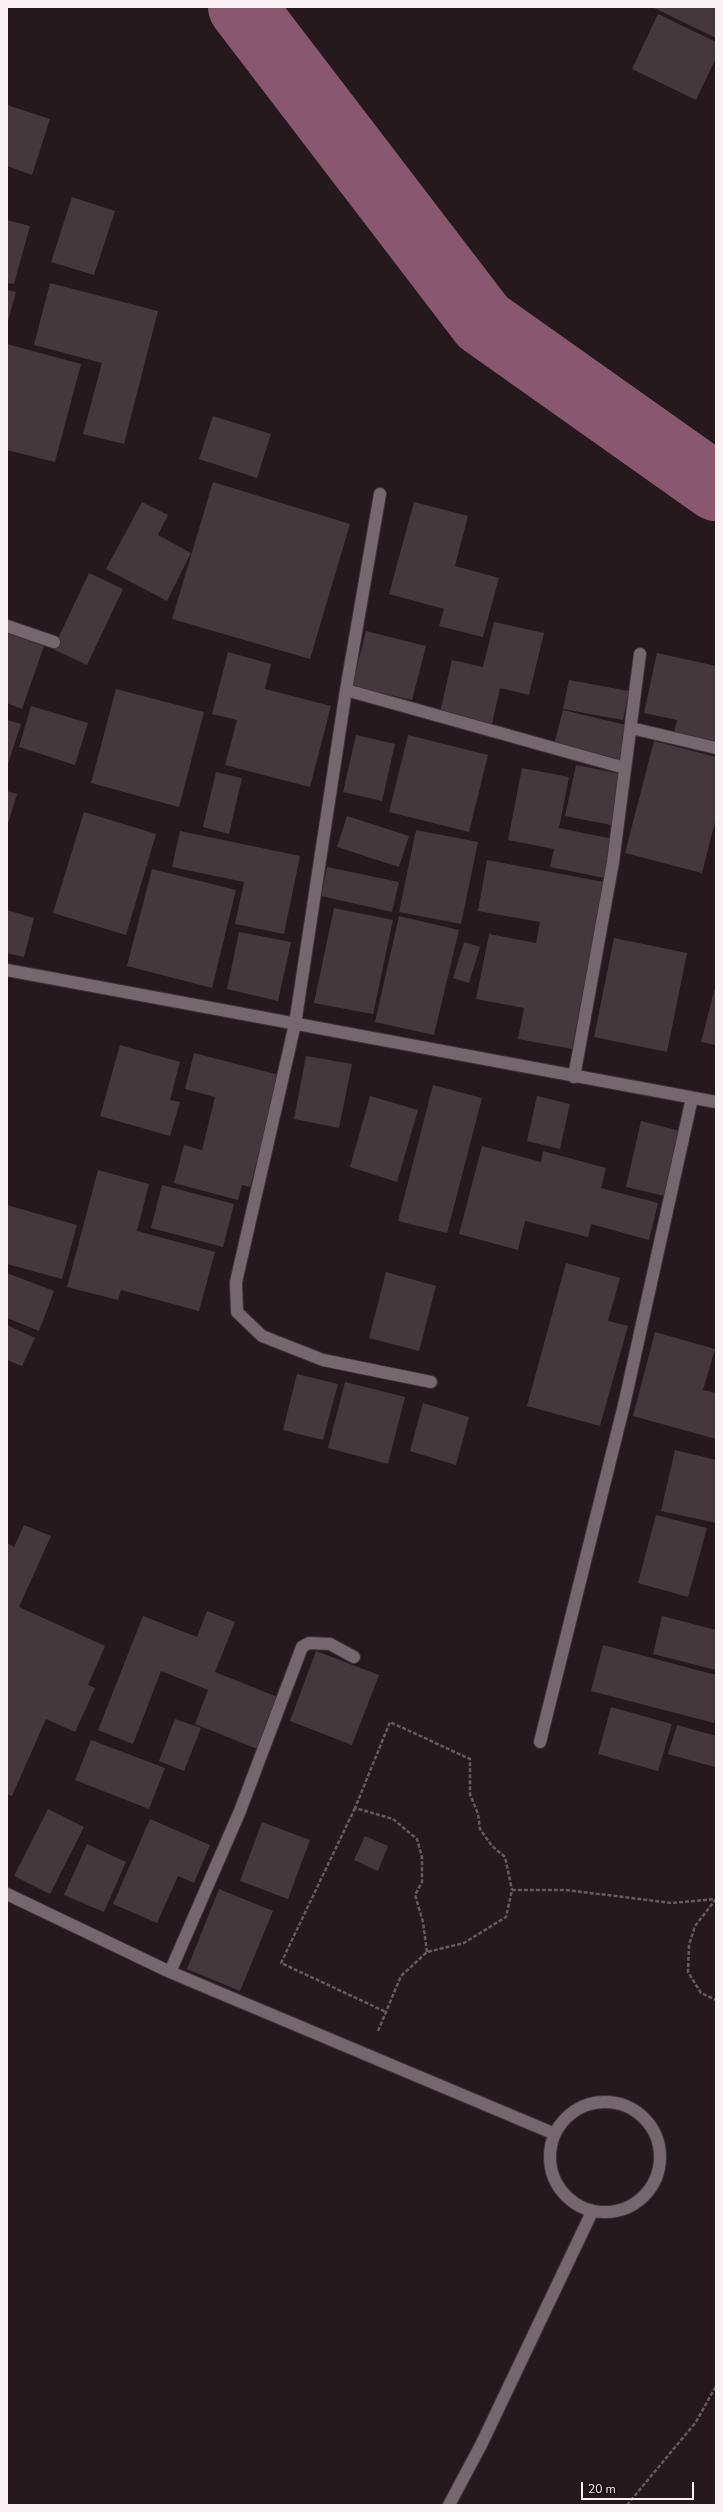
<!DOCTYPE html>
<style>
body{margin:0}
#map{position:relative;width:723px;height:2512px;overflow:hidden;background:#25191e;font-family:"Nunito Sans",sans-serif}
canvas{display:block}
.frame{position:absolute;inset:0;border:8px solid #f8f0f3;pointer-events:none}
.scale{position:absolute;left:581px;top:2482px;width:113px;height:18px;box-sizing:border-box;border:2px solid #f8f0f3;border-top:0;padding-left:5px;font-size:12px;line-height:14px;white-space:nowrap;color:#f8f0f3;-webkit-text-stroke:3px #1b1015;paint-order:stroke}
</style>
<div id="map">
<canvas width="723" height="2512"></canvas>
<div class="frame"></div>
<div class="scale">20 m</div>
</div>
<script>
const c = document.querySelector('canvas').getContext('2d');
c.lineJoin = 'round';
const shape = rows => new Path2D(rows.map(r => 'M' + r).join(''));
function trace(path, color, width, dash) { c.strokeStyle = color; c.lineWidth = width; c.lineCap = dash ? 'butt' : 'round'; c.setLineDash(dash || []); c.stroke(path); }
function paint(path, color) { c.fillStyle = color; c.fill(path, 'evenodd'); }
trace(shape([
 [242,7,483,322,716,487]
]), '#89586e', 68);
paint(shape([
 [652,7,716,7,716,38],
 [658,14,716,42,716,58,696,100,632,69],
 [7,105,50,119,32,175,7,166],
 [72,197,115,211,94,275,51,262],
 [7,220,30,226,14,284,7,283],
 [50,283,158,311,124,444,83,434,102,363,34,345],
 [7,290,16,292,7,325],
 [7,344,81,364,55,462,7,450],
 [213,416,271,434,257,478,199,459],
 [213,482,350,524,310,659,172,619],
 [142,502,168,515,158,535,191,553,167,601,106,569],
 [414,502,468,516,455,566,499,578,483,637,439,626,444,609,389,594],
 [89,573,123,589,87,665,53,649],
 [494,622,544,633,529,695,500,688,492,724,440,712,452,660,483,667],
 [366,631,426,646,412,700,352,686],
 [7,633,44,646,22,709,7,703],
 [228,652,271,664,265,689,331,706,310,787,225,765,237,720,212,714],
 [657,653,716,666,716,742,674,733,677,720,644,713],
 [569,680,629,691,623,720,563,709],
 [116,689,204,712,179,807,91,783],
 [31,706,88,723,75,765,19,747],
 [563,710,630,726,622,761,554,745],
 [7,720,21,724,7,767],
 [356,735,395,744,382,801,343,792],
 [408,735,488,755,469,832,389,812],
 [654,741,716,757,716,818,702,873,625,853],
 [576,765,621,774,611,825,565,816],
 [522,768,569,777,559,828,613,839,605,878,550,867,554,849,508,840],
 [216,772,242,778,229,834,203,827],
 [7,791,17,794,7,827],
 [84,812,156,834,126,935,53,913],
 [347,816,409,836,399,867,337,847],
 [416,830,478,842,461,924,399,912],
 [180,831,300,856,284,934,235,924,244,882,172,867],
 [487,860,604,882,572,1049,518,1039,524,1008,476,999,489,934,536,943,540,922,478,911],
 [327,867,399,882,392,912,321,896],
 [152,869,236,890,212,988,127,966],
 [334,908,393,920,373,1014,314,1003],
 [7,910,34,918,24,957,7,953],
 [399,916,459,930,434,1035,375,1022],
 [239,932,291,942,278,1001,227,989],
 [614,938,687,953,667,1052,594,1037],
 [464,942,480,947,469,983,453,978],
 [716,984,716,1045,701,1042],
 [120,1045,180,1062,170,1100,180,1102,170,1136,100,1116],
 [194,1053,279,1075,250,1187,242,1185,238,1200,174,1183,184,1145,202,1150,215,1097,185,1089],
 [306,1056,352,1064,339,1128,294,1119],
 [433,1085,482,1098,447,1233,398,1221],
 [370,1096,418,1110,397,1182,350,1167],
 [537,1096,570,1104,560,1149,527,1141],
 [641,1121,680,1131,665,1196,626,1187],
 [482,1146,541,1162,543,1151,606,1168,601,1188,658,1203,649,1240,591,1224,588,1237,525,1221,518,1250,459,1234],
 [98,1170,149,1184,137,1231,215,1252,199,1311,121,1290,118,1300,67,1287],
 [162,1185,234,1204,223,1247,151,1228],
 [7,1205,77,1225,62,1279,7,1264],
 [566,1263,620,1278,608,1321,628,1326,600,1426,527,1406],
 [386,1272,436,1286,419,1351,369,1338],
 [7,1273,54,1291,39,1331,7,1318],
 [7,1325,35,1338,22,1366,7,1360],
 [655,1332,715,1349,703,1390,716,1393,716,1439,633,1416],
 [297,1374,338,1384,323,1440,283,1430],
 [345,1382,405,1397,388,1464,328,1448],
 [423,1403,469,1417,456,1465,410,1451],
 [675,1450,716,1460,716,1523,661,1511],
 [656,1515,707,1528,688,1597,638,1583],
 [24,1525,51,1536,19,1607,105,1646,88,1685,95,1688,75,1732,46,1719,12,1796,7,1794,7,1543,14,1547],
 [207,1611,235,1622,215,1672,280,1698,260,1750,195,1724,208,1690,161,1671,133,1744,98,1730,143,1616,197,1637],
 [662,1616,716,1630,716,1670,653,1654],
 [603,1645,716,1675,716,1713,714,1723,591,1691],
 [316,1651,379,1675,352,1745,290,1721],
 [611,1707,672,1724,658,1771,598,1754],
 [175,1719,201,1728,184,1771,159,1761],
 [677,1725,716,1736,715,1767,668,1754],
 [91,1740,165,1768,149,1809,75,1780],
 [48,1809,84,1827,50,1894,14,1876],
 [150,1819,210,1845,194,1883,178,1876,157,1923,113,1904],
 [262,1822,310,1840,288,1899,240,1881],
 [365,1836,388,1846,378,1871,354,1860],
 [87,1844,126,1862,104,1912,64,1895],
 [219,1889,273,1911,240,1991,187,1969]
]), '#44383d');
const minor = shape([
 [380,494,346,690,295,1024,236,1282,237,1312,262,1336,323,1360,431,1382],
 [7,626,54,642],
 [346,690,625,768],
 [631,728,716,748],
 [7,970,716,1102],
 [574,1077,613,862,640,654],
 [540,1742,624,1405,692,1098],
 [7,1894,170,1972,240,1811,302,1647,309,1643,330,1644,354,1657],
 [170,1972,555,2134],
 '550 2157a55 55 0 1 1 110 0a55 55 0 1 1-110 0Z',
 [449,2505,481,2445,592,2212]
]);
trace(minor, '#3c3437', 14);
trace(shape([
 [355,1808,281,1963,386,2012],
 [716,1899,695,1926,689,1945,688,1972,701,1993,716,2000],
 [427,1952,423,1922,415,1895,422,1882,422,1857,417,1839,393,1819,355,1808,390,1722,470,1759,470,1794,478,1814,480,1829,492,1846,505,1857,512,1890],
 [378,2031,401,1976,427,1952,464,1943,506,1917,512,1890,566,1890,672,1903,716,1899],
 [627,2505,696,2422,716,2386]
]), '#655a5e', 2.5, [4, 2]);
trace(minor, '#75676d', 12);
</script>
